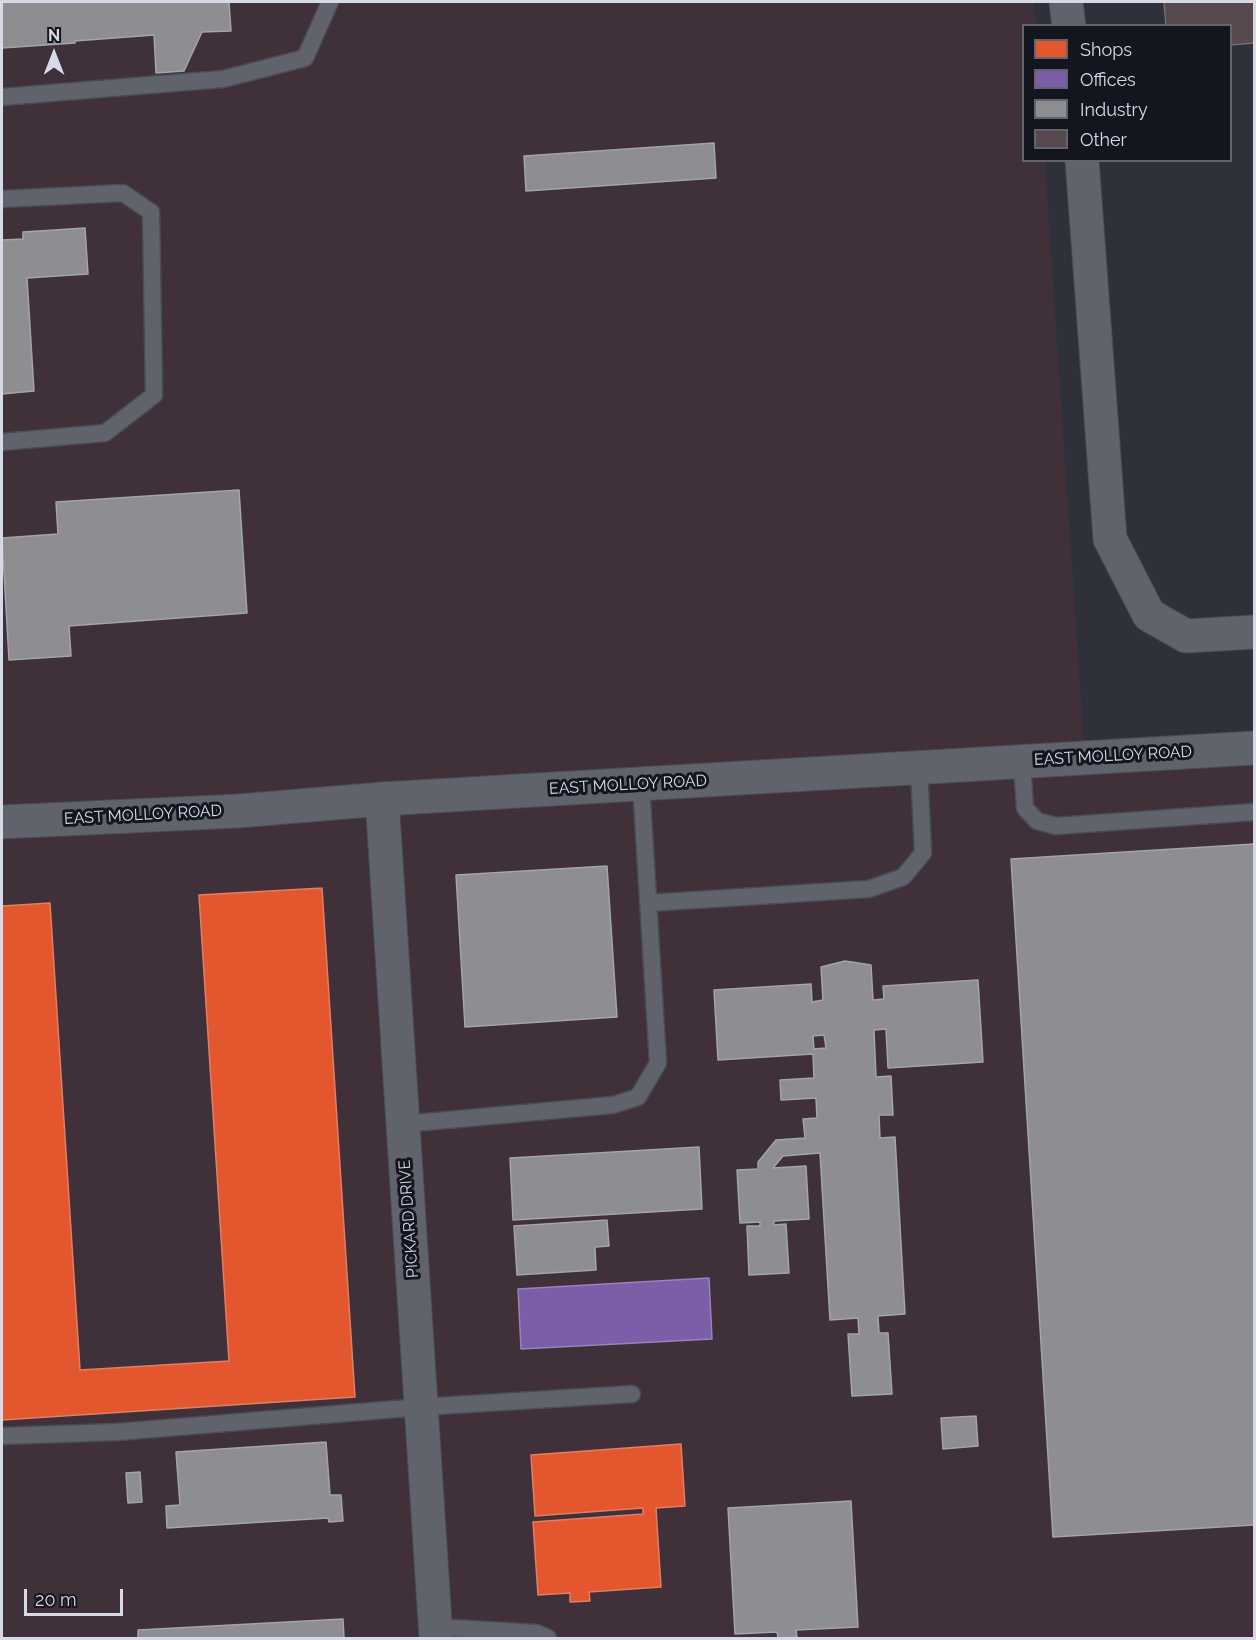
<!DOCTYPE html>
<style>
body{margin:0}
#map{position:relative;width:1256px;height:1640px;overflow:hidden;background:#2e303a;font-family:Raleway,sans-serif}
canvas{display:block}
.frame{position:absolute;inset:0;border:3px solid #d7dbe8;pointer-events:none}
.legend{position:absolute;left:1022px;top:24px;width:210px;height:138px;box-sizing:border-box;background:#14161f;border:2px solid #62656f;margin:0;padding:8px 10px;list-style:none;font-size:18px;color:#d7dbe8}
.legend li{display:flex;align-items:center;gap:12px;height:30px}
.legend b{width:30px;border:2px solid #62656f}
.north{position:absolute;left:24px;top:24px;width:60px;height:60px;-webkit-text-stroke:4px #14161f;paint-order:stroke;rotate:0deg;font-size:16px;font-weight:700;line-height:24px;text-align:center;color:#d7dbe8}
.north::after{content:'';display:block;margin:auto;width:21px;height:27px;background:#d7dbe8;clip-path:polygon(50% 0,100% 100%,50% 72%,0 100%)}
.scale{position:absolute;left:24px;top:1589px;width:99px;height:27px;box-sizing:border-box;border:3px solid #d7dbe8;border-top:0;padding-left:8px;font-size:18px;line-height:21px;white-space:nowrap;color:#d7dbe8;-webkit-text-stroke:4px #14161f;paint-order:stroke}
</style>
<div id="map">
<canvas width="1256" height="1640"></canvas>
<div class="frame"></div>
<ul class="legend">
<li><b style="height:16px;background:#e4572e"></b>Shops</li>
<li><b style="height:16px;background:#7b5ea7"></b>Offices</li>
<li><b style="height:16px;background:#8d8d92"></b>Industry</li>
<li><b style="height:16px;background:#58494e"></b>Other</li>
</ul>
<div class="north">N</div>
<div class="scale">20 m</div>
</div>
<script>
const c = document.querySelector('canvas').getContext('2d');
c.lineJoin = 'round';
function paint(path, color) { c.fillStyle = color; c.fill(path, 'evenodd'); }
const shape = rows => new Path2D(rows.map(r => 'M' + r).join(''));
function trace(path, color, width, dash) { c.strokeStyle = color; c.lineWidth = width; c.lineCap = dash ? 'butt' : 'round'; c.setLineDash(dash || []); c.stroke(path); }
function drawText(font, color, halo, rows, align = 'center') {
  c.font = font + ' Raleway,sans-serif'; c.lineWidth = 6; c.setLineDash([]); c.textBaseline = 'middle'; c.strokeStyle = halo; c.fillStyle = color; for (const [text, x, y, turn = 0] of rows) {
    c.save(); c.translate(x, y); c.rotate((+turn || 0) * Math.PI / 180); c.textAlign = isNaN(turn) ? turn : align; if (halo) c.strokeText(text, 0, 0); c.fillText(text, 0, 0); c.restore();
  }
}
paint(shape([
 [2,2,1034,2,1036,25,1024,26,1024,160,1045,161,1085,760,1254,749,1254,1638,2,1638]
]), '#3f303a');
const shops = shape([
 [322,888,355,1397,2,1420,2,906,50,903,80,1370,229,1361,199,895,322,888],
 [681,1444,685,1506,656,1508,661,1587,589,1592,590,1601,570,1602,570,1593,538,1595,533,1522,643,1514,643,1508,535,1516,531,1455,681,1444]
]);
paint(shops, '#e4572e');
trace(shops, '#e07f66', 1.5);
const offices = shape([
 [709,1278,712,1339,521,1349,518,1289,709,1278]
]);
paint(offices, '#7b5ea7');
trace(offices, '#9784ba', 1.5);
const industry = shape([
 [2,2,229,2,231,31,202,32,184,71,156,73,154,35,75,41,75,43,2,48,2,2],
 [714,143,716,178,526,191,524,156,714,143],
 [85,228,88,274,27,278,34,391,2,394,2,240,23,239,23,232,85,228],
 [239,490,247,613,69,626,71,656,9,660,2,538,58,534,56,502,239,490],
 [1254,844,1254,1525,1053,1537,1011,859,1254,844],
 [607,866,617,1017,465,1027,456,875,607,866],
 [845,961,871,965,873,1000,884,999,883,986,978,980,983,1062,888,1068,886,1029,874,1030,876,1077,891,1076,893,1115,879,1115,880,1138,895,1137,905,1314,878,1316,879,1333,888,1333,892,1394,852,1396,848,1334,859,1334,858,1318,830,1320,820,1153,783,1156,773,1168,806,1166,809,1219,774,1221,774,1225,786,1224,789,1273,749,1275,747,1226,760,1226,760,1222,740,1223,737,1170,758,1169,758,1162,776,1140,805,1138,803,1119,817,1118,816,1098,781,1100,780,1080,814,1078,813,1054,718,1060,714,990,811,984,812,1002,823,1000,821,967,845,961],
 [824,1035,826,1048,814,1049,813,1036,824,1035],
 [699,1147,702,1209,513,1220,510,1158,699,1147],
 [607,1220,609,1246,595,1247,596,1270,517,1275,514,1226,607,1220],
 [976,1416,978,1446,943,1449,941,1418,976,1416],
 [326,1442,330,1495,341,1495,343,1521,329,1522,328,1518,167,1528,166,1506,180,1505,176,1452,326,1442],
 [140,1472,142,1502,128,1503,126,1473,140,1472],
 [851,1501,858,1627,796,1630,797,1637,778,1638,777,1632,735,1634,728,1508,851,1501],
 [343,1619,344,1638,350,1638,138,1638,138,1630,343,1619]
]);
paint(industry, '#8d8d92');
trace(industry, '#a3a4ac', 1.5);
const building = shape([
 [1164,2,1254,2,1254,43,1230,45,1230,26,1166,26,1164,2]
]);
paint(building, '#58494e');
trace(building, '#726e72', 1.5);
const service = shape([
 [2,97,223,79,305,58,330,2],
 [2,199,123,193,151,212,154,395,105,433,2,442],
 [1022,762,1025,808,1037,821,1056,826,1254,812],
 [648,903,869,889,903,877,923,853,919,767],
 [403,1124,613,1105,638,1097,658,1063,641,784],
 [2,1436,117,1432,421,1407,632,1394],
 [435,1627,536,1633,548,1638]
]);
const minor = shape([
 [1066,2,1069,26],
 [1082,160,1110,539,1149,615,1186,636,1254,632],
 [382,799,436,1638]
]);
const tertiary = shape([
 [2,822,238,811,382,799,1254,748]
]);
trace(service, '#4a4c55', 19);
trace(minor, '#4a4c55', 35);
trace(tertiary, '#4a4c55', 35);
trace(service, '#60636b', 16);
trace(minor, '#60636b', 33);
trace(tertiary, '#60636b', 33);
drawText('16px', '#d7dbe8', '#14161f', [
 ["EAST MOLLOY ROAD",1113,756,-3],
 ["EAST MOLLOY ROAD",628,785,-3],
 ["EAST MOLLOY ROAD",143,815,-3],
 ["PICKARD DRIVE",409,1219,-94]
]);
</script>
